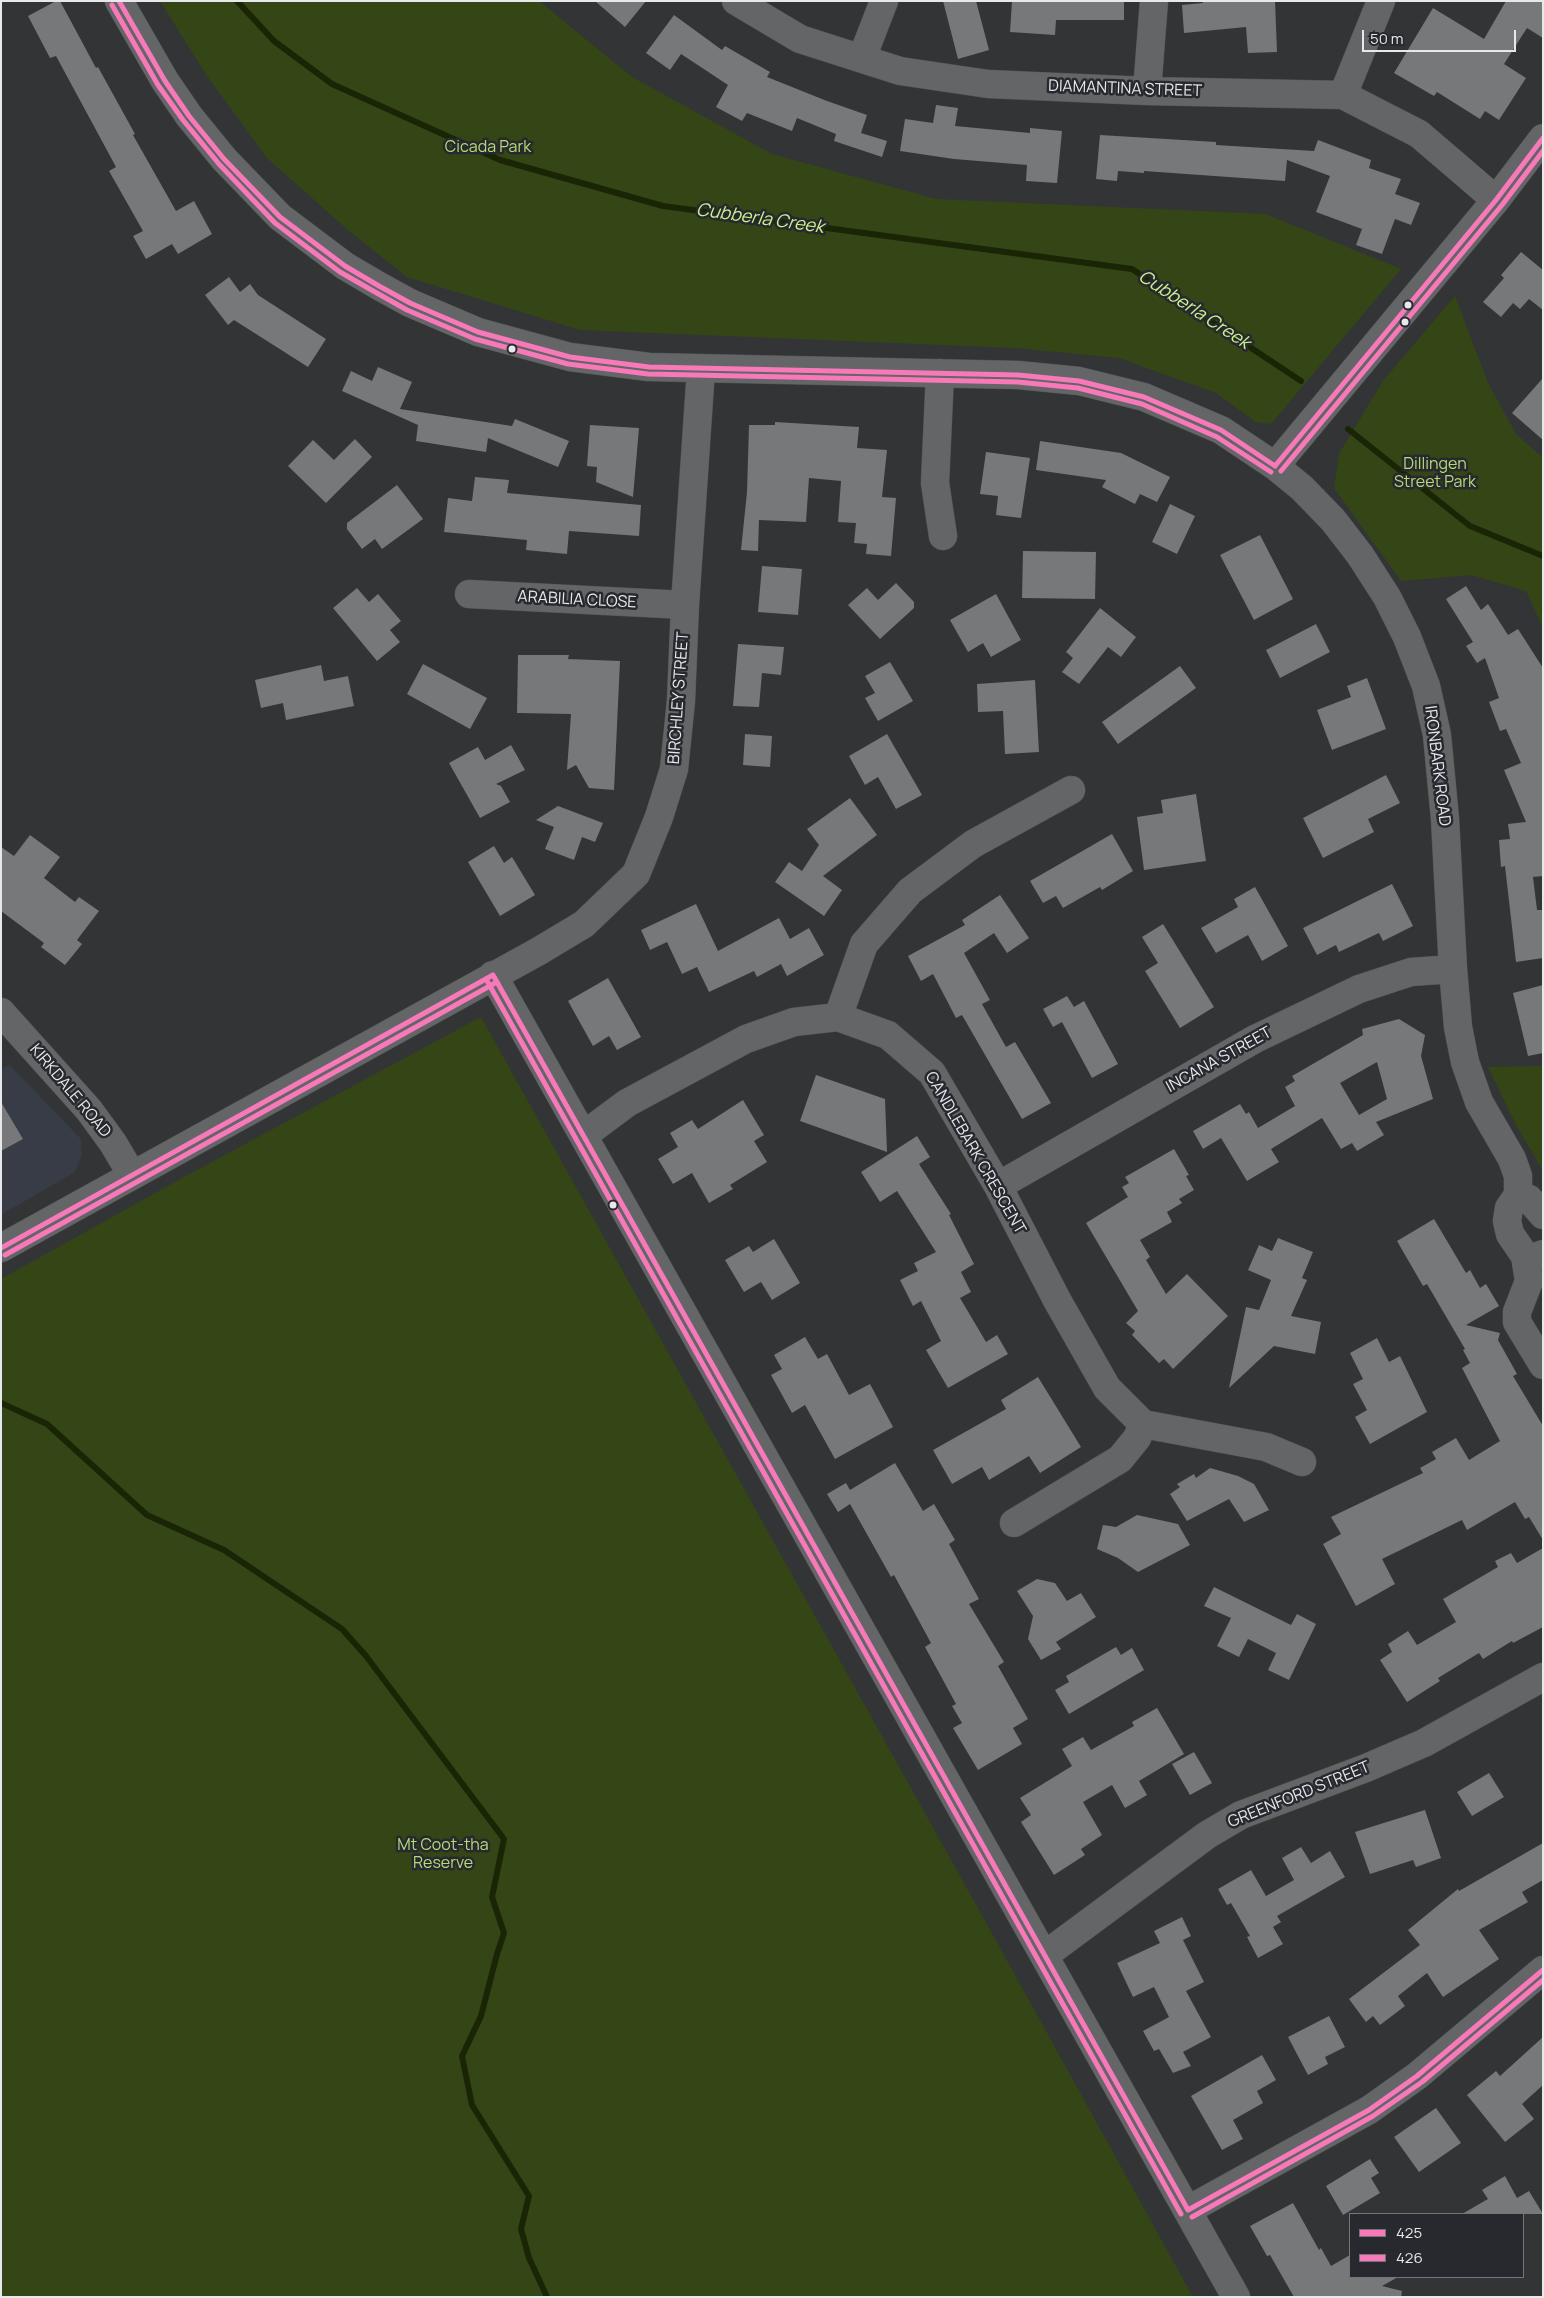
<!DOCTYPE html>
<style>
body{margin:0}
#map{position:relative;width:1544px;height:2298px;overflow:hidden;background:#323436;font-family:Manrope,sans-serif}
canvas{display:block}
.frame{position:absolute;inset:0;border:2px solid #e6e8eb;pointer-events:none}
.legend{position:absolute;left:1349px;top:2213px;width:175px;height:65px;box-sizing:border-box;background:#27292e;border:1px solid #73757a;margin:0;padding:6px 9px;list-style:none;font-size:15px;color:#e6e8eb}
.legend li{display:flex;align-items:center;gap:10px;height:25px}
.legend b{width:25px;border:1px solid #73757a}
.scale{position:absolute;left:1362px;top:30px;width:154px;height:22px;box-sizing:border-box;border:2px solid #e6e8eb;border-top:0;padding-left:6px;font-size:15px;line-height:18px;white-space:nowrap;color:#e6e8eb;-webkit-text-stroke:4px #27292e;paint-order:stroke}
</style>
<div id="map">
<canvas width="1544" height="2298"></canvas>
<div class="frame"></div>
<ul class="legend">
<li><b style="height:6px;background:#f879b9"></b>425</li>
<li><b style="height:6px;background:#f879b9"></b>426</li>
</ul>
<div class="scale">50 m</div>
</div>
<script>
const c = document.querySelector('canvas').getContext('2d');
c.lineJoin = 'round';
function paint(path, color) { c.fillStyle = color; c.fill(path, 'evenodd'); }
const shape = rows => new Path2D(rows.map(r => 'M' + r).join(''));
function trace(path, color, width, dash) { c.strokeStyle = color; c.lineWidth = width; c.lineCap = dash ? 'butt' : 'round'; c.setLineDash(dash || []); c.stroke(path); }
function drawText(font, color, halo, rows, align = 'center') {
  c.font = font + ' Manrope,sans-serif'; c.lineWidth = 5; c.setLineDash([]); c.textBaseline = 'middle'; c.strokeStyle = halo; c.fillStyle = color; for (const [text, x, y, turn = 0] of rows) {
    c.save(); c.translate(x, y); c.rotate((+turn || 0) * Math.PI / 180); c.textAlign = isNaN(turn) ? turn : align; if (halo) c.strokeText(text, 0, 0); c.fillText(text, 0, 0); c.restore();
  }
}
paint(shape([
 [10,1065,81,1139,82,1155,75,1172,1,1215,1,1069]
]), '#373c46');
paint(shape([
 [160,1,539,1,632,77,772,154,936,199,1265,214,1401,269,1271,424,1256,422,1216,393,1119,358,1016,348,580,330,407,277,348,230,267,158,207,76],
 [1455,296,1488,383,1516,434,1543,458,1543,628,1526,591,1471,575,1401,581,1334,488,1339,454,1383,381],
 [481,1017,989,1928,1193,2297,1,2297,1,1279,184,1177],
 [1543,1066,1543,1171,1515,1123,1488,1067]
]), '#354616');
trace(shape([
 [237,1,274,41,332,84,500,160,663,206,1132,269,1301,381],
 [1348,429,1470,526,1543,556],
 [1,1403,47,1424,147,1515,224,1550,342,1629,366,1656,504,1839,492,1897,504,1933,497,1954,481,2016,462,2056,472,2105,529,2196,521,2229,529,2258,547,2297]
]), '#192505', 6);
paint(shape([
 [56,1,60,1,96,68,98,67,135,134,133,135,176,211,194,201,212,234,178,254,172,244,146,259,133,236,143,231,109,171,116,167,56,56,50,58,28,16],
 [595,1,646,1,625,27],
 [943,1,976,1,989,50,958,59],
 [1012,1,1124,1,1124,20,1056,20,1055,35,1010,32],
 [1202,1,1275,1,1277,52,1248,53,1246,27,1184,33,1182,5,1203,3],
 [1506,1,1543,1,1543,38,1527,28,1504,64,1526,78,1499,120,1485,111,1480,119,1437,92,1434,96,1394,73,1433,8,1484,39],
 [674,15,722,50,725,46,770,72,767,77,827,101,867,115,861,133,887,141,882,157,834,141,836,134,797,118,792,131,747,113,742,121,716,107,728,85,681,54,670,70,646,53],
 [936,105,958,108,955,126,1030,133,1030,128,1062,131,1057,183,1026,181,1027,165,954,159,900,151,905,119,933,123],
 [1100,135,1216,142,1216,145,1314,151,1318,140,1371,160,1369,168,1401,179,1395,194,1420,203,1411,225,1395,219,1382,254,1356,245,1362,229,1316,212,1330,176,1287,160,1285,181,1144,171,1144,173,1118,171,1117,181,1096,179],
 [1521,252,1543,270,1543,310,1529,299,1520,309,1513,303,1501,317,1483,302,1504,278,1501,275],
 [229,277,240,292,250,284,258,295,326,339,308,367,234,320,228,325,205,295],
 [378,367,412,382,400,409,512,426,515,419,569,441,558,467,488,438,486,452,416,441,418,425,342,391,351,371,372,381],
 [1543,378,1543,440,1512,413],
 [775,422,859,427,857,448,887,450,882,497,896,498,891,556,866,554,867,544,854,543,856,523,838,522,841,481,809,478,806,522,759,520,758,551,741,550,747,492,749,425,775,425],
 [590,425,639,428,633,497,596,482,597,467,587,466],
 [355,439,372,457,326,503,288,466,313,440,334,460],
 [1040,441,1121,453,1170,477,1157,502,1140,494,1135,504,1102,487,1106,480,1036,470],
 [986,452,1030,458,1021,518,996,515,998,496,980,494],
 [475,477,509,480,507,493,641,505,639,536,569,531,567,554,526,550,527,540,444,532,448,498,472,501],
 [397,485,423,519,382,549,375,539,362,549,347,529,347,523],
 [1170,504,1195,516,1177,554,1152,542],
 [1260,535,1293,599,1254,620,1220,555],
 [1023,551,1096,552,1095,599,1022,598],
 [762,566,802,569,798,615,758,612],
 [896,583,914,602,914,608,880,639,848,605,867,588,878,600],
 [1466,586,1481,610,1488,604,1508,635,1518,629,1543,668,1543,876,1533,877,1537,910,1543,910,1543,958,1516,962,1505,866,1501,867,1499,840,1510,839,1508,824,1526,822,1504,770,1521,763,1506,729,1500,731,1489,702,1499,698,1485,658,1477,663,1466,646,1473,642,1446,599],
 [357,588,369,602,378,594,401,621,390,630,400,642,377,661,333,608],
 [996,594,1021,640,991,657,983,643,968,652,950,620],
 [1100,608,1136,637,1121,657,1108,647,1079,684,1062,672,1073,658,1066,652],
 [1316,624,1330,652,1280,678,1266,650],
 [738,644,784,647,781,675,762,673,759,707,733,706],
 [518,655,569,655,568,659,620,661,614,790,589,788,576,765,567,770,571,714,517,713],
 [890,662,913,701,878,721,865,698,875,693,865,676],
 [423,664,487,698,470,729,407,694],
 [321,665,324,681,348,676,354,706,286,720,283,703,261,708,255,680],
 [1180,666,1196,688,1118,744,1102,722],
 [1367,678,1386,729,1332,750,1317,710,1351,697,1347,686],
 [1035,680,1039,752,1005,754,1003,711,978,712,977,684],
 [745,734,772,736,770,767,743,765],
 [887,734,922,795,896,809,878,777,865,785,849,756],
 [511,745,525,770,496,784,501,786,510,802,480,818,449,763,478,747,485,760],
 [1386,775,1400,803,1368,819,1374,832,1323,858,1303,818],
 [1196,794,1206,861,1144,870,1137,817,1163,813,1161,800],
 [850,798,877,835,823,876,842,890,824,916,775,882,789,862,802,871,819,845,807,829],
 [558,806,603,823,595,842,582,837,574,860,545,849,554,827,536,820],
 [1112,834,1133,871,1102,890,1100,887,1063,908,1056,896,1043,903,1030,881],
 [30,835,60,857,44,878,75,902,79,897,99,911,77,940,82,944,65,965,41,947,44,943,1,911,1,847,14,856],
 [494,846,504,863,512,857,535,895,500,916,468,862],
 [1392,884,1413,926,1383,941,1379,933,1339,952,1336,945,1317,955,1303,928],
 [1255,887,1288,946,1262,961,1248,935,1216,953,1201,928,1238,907,1234,899],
 [1000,895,1029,938,1007,953,994,933,964,953,990,1000,982,1004,1006,1047,1015,1042,1051,1103,1022,1119,962,1015,956,1018,933,974,921,981,908,956,965,925,962,920],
 [696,904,718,951,779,918,790,939,809,928,824,955,787,976,781,964,757,977,754,971,709,992,697,967,682,974,667,942,650,950,641,930],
 [1163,924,1214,1007,1180,1028,1145,971,1158,963,1142,937],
 [608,978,641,1037,617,1050,609,1036,593,1046,568,1001],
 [1543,985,1543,1053,1528,1056,1513,993],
 [1067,996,1074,1007,1084,1001,1118,1064,1092,1078,1062,1022,1053,1027,1043,1009],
 [1399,1019,1425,1035,1421,1056,1433,1099,1376,1122,1384,1135,1357,1151,1352,1143,1341,1149,1322,1118,1271,1149,1279,1162,1247,1181,1221,1138,1203,1149,1193,1131,1240,1104,1246,1114,1249,1112,1258,1128,1295,1106,1285,1087,1295,1081,1292,1076,1363,1035,1362,1029],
 [1377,1062,1387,1099,1359,1115,1340,1083],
 [816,1075,885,1099,887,1152,800,1121],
 [743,1100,764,1135,754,1141,767,1162,730,1185,733,1189,709,1203,692,1173,673,1184,658,1159,678,1147,670,1133,692,1120,698,1129],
 [1,1102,23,1139,1,1151],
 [917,1136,930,1157,919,1164,951,1214,949,1215,974,1264,961,1272,971,1292,960,1298,986,1342,997,1335,1008,1354,948,1388,926,1350,941,1341,921,1301,913,1306,900,1280,918,1271,914,1263,936,1252,897,1191,880,1202,861,1172],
 [1174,1149,1189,1175,1186,1176,1194,1190,1179,1199,1182,1203,1167,1212,1172,1222,1140,1240,1150,1257,1146,1260,1166,1294,1187,1274,1228,1316,1173,1369,1164,1359,1159,1363,1132,1335,1135,1331,1126,1323,1138,1311,1086,1223,1128,1197,1122,1187,1129,1183,1125,1177],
 [1434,1219,1466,1273,1470,1270,1480,1288,1486,1284,1499,1306,1466,1325,1500,1333,1498,1340,1517,1374,1513,1376,1543,1426,1543,1540,1529,1517,1525,1519,1515,1502,1467,1530,1462,1520,1382,1559,1395,1584,1356,1606,1323,1544,1341,1534,1331,1517,1423,1473,1420,1468,1436,1459,1432,1452,1456,1438,1469,1460,1500,1441,1462,1368,1470,1363,1463,1350,1465,1349,1427,1284,1423,1286,1397,1241],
 [1278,1238,1313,1252,1302,1278,1307,1280,1291,1316,1321,1322,1315,1354,1274,1346,1229,1388,1246,1307,1259,1310,1271,1280,1248,1270,1259,1245,1272,1251],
 [774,1239,800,1283,772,1300,761,1282,744,1292,725,1260,749,1246,753,1252],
 [805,1337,818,1359,827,1354,849,1395,870,1384,893,1427,835,1459,805,1405,792,1413,771,1375,782,1369,774,1355],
 [1377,1338,1389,1362,1400,1356,1427,1412,1370,1444,1355,1417,1367,1410,1353,1384,1363,1379,1350,1353],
 [1038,1377,1081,1447,1040,1473,1029,1456,989,1480,982,1467,952,1484,933,1450,1006,1409,1001,1400],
 [895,1463,923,1511,934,1504,955,1540,949,1544,979,1599,969,1604,1004,1662,998,1666,1028,1719,1013,1728,1022,1744,978,1770,953,1728,962,1723,952,1706,956,1704,925,1647,931,1643,894,1575,891,1577,850,1504,838,1512,827,1494,846,1483,850,1490],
 [1210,1468,1238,1476,1254,1484,1269,1510,1244,1522,1229,1499,1187,1521,1170,1494,1180,1487,1177,1484,1194,1474,1196,1478],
 [1137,1515,1178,1524,1190,1545,1138,1572,1118,1558,1097,1549,1103,1525,1116,1527],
 [1543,1548,1543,1627,1513,1643,1512,1641,1483,1659,1479,1653,1438,1678,1440,1681,1407,1702,1380,1660,1392,1652,1388,1644,1408,1631,1417,1645,1456,1622,1443,1599,1498,1567,1495,1561,1511,1553,1517,1563],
 [1037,1579,1055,1583,1067,1601,1081,1593,1096,1617,1056,1642,1061,1649,1041,1660,1028,1639,1033,1616,1017,1591],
 [1214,1587,1291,1625,1297,1614,1316,1624,1289,1680,1268,1670,1276,1653,1248,1639,1239,1657,1217,1646,1231,1618,1204,1606],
 [1116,1647,1121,1655,1132,1648,1144,1670,1069,1714,1055,1690,1069,1682,1066,1676],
 [1157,1708,1184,1754,1139,1781,1147,1795,1125,1808,1112,1785,1083,1802,1102,1835,1081,1849,1085,1855,1054,1875,1021,1822,1031,1815,1020,1798,1072,1766,1062,1749,1083,1737,1091,1750,1134,1726,1132,1722],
 [1194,1752,1212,1783,1190,1795,1172,1764],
 [1489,1773,1504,1797,1472,1816,1457,1792],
 [1425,1810,1441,1858,1416,1867,1413,1860,1370,1874,1355,1832],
 [1543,1843,1543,1880,1522,1892,1528,1902,1479,1930,1499,1959,1443,1997,1427,1973,1398,1996,1405,2006,1380,2025,1373,2016,1366,2022,1349,1999,1420,1945,1408,1930,1458,1889,1459,1891],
 [1301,1847,1311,1863,1330,1851,1345,1877,1277,1916,1281,1922,1273,1927,1283,1944,1258,1958,1247,1937,1250,1936,1231,1903,1227,1905,1218,1889,1251,1870,1266,1896,1294,1880,1282,1858],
 [1182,1917,1191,1936,1183,1940,1204,1982,1186,1991,1211,2037,1183,2052,1191,2066,1173,2073,1159,2049,1154,2051,1143,2031,1169,2017,1154,1987,1133,1997,1117,1963,1160,1943,1154,1931],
 [1329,2016,1345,2047,1325,2057,1328,2064,1308,2075,1288,2037],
 [1543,2037,1543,2085,1522,2104,1534,2119,1505,2142,1467,2095,1496,2071,1500,2076],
 [1262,2055,1276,2080,1257,2091,1263,2103,1233,2120,1243,2139,1222,2150,1191,2096],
 [1436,2108,1461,2143,1419,2172,1394,2137],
 [1370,2159,1379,2173,1371,2178,1380,2193,1343,2215,1326,2186],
 [1505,2176,1517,2198,1529,2191,1543,2214,1462,2214,1488,2199,1482,2190],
 [1293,2203,1319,2250,1321,2248,1331,2266,1350,2255,1350,2277,1398,2277,1382,2286,1402,2291,1401,2297,1294,2297,1270,2255,1267,2256,1250,2226]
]), '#76787a');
const minor = shape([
 [119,1,165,81,189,116,224,159,280,217,345,266,379,286,410,303,478,332,570,357,649,367,1018,375,1079,381,1144,397,1221,430,1275,466,1302,488,1333,520,1360,555,1387,597,1407,637,1426,686,1437,735,1445,819,1453,969,1458,1027,1465,1062,1479,1102,1512,1159,1518,1176,1518,1195,1509,1208,1507,1221,1510,1234,1525,1256,1535,1257,1543,1254],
 [736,1,800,39,900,71,988,84,1147,91,1343,95,1419,134,1496,200],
 [862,58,884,1],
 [1147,91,1154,1],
 [1343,95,1381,1],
 [940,373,935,483,943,536],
 [1275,466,1496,200,1543,138],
 [469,594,685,605],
 [493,975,1236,2297],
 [1,1012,89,1110,113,1143,132,1175],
 [838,1017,864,944,910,891,973,844,1071,790],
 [584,1135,627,1103,746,1039,794,1022,838,1017,888,1035,932,1073,998,1186,1057,1300,1107,1388,1143,1424,1137,1438,1120,1459,1014,1523],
 [998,1186,1255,1039,1359,989,1411,972,1453,969],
 [1518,1195,1529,1199,1543,1215],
 [1,1248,539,951,584,924,636,874,659,817,674,769,681,701,685,605,701,369],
 [1525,1256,1529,1281,1517,1312,1517,1322,1543,1365],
 [1143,1424,1266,1447,1302,1462],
 [1045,1955,1207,1835,1241,1815,1366,1768,1424,1743,1543,1677],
 [1188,2210,1369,2110,1417,2076,1543,1970]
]);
trace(minor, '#4f5153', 29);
trace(minor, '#646567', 28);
trace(shape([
 [119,1,165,81,189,116,224,159,280,217,345,266,379,286,410,303,478,332,570,357,649,367,1018,375,1079,381,1144,397,1221,430,1275,466],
 [1275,466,1496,200,1543,138],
 [493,975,1188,2210],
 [1,1248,493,975],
 [1188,2210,1369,2110,1417,2076,1543,1970]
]), '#f879b9', 5);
trace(shape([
 [112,5,158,85,183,120,219,164,275,223,340,272,375,292,407,310,475,339,568,364,648,374,1018,382,1078,388,1142,404,1217,437,1271,472],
 [1281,471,1502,205,1543,151],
 [486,979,1181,2214],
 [5,1255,497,982],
 [1192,2217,1373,2116,1422,2082,1543,1980]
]), '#f879b9', 5);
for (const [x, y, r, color] of [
 [1408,305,4.5,"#e6e8eb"],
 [1405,322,4.5,"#e6e8eb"],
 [512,349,4.5,"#e6e8eb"],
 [613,1205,4.5,"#e6e8eb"]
]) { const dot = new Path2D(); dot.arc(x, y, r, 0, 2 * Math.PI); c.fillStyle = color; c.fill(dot); trace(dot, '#27292e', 2); }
drawText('16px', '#e6e8eb', '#27292e', [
 ["DIAMANTINA STREET",1125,89,2],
 ["ARABILIA CLOSE",577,600,3],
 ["BIRCHLEY STREET",679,698,-86],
 ["IRONBARK ROAD",1437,766,83],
 ["INCANA STREET",1219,1060,-29],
 ["KIRKDALE ROAD",70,1091,50],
 ["CANDLEBARK CRESCENT",975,1153,60],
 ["GREENFORD STREET",1299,1795,-22]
]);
drawText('16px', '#b4db76', '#27292e', [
 ["Cicada Park",488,148],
 ["Dillingen",1435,465],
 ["Street Park",1435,483],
 ["Mt Coot-tha",443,1846],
 ["Reserve",443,1864]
]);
drawText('italic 18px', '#caf28d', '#27292e', [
 ["Cubberla Creek",760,219,8],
 ["Cubberla Creek",1194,310,33]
]);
</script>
